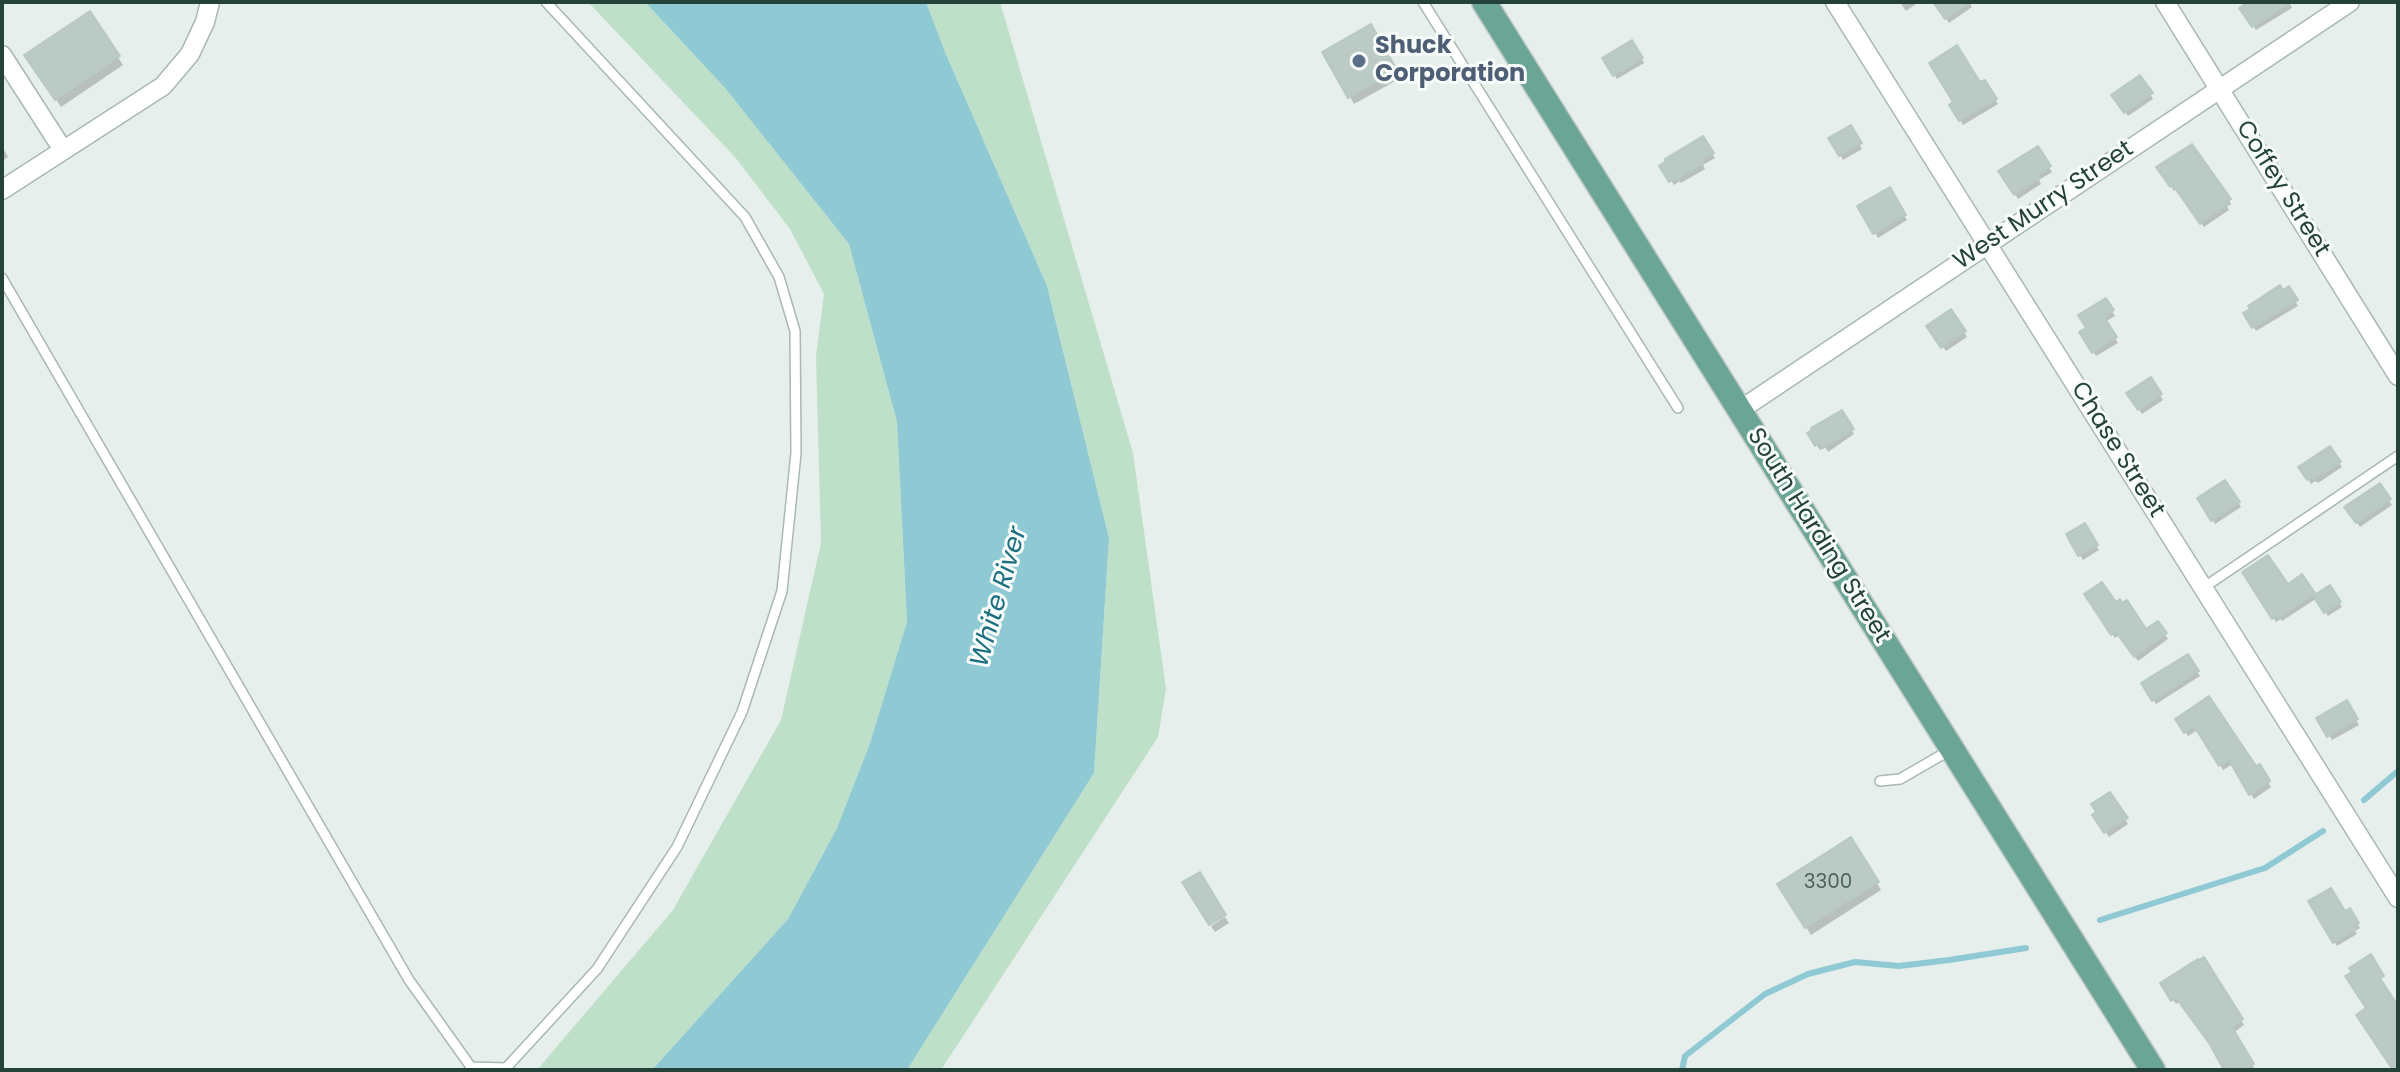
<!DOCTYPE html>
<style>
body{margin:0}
#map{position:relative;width:2400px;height:1072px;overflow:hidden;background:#e6efeb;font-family:Poppins,sans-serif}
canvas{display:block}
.frame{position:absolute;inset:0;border:4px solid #24423a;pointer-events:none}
</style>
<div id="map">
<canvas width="2400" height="1072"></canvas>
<div class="frame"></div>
</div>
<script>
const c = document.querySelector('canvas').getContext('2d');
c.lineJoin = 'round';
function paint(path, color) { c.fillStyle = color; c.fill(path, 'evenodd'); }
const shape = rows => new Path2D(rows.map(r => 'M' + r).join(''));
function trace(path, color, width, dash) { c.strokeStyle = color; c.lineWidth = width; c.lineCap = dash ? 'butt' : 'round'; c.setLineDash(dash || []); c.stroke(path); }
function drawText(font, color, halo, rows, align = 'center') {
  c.font = font + ' Poppins,sans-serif'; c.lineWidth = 6; c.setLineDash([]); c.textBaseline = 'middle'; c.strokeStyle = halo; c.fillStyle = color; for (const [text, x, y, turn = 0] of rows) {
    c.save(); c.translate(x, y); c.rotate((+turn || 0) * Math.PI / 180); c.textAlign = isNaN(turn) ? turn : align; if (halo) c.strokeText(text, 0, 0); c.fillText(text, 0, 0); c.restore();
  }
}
paint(shape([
 [588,2,645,2,725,88,849,244,897,422,907,622,869,746,837,828,788,919,652,1070,537,1070,673,910,781,720,821,543,816,356,824,294,790,229,735,157],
 [926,2,1000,2,1133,453,1166,689,1158,737,941,1070,907,1070,1094,773,1109,538,1047,286,945,52]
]), '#bfe0c8');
paint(shape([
 [645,2,926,2,945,52,1047,286,1109,538,1094,773,907,1070,652,1070,788,919,837,828,869,746,907,622,897,422,849,244,725,88]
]), '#8ec9d4');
paint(shape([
 [1900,2,1919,2,1906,11],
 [1942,2,1969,2,1972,7,1949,23,1937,5],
 [2252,2,2289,2,2292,8,2256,30,2242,8],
 [89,13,123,65,61,107,31,63],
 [1370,27,1399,79,1354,104,1325,52],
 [1632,42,1644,63,1617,79,1605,58],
 [2140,78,2153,99,2128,116,2114,96],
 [1984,82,1998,104,1963,125,1952,106],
 [1850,127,1862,149,1843,160,1831,138],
 [1703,139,1715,158,1703,165,1705,169,1681,183,1680,181,1674,185,1662,166],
 [2,146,8,157,2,161],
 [2037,149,2052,172,2039,180,2041,184,2018,199,2001,172],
 [2159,168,2229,200,2231,204,2227,207,2229,210,2204,227,2177,189,2174,191],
 [1889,190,1907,220,1878,238,1860,207],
 [2288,289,2298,306,2256,331,2246,314],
 [2105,300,2115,316,2105,322,2118,343,2096,356,2082,333,2089,329],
 [1951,311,1967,337,1946,351,1929,327],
 [2150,380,2163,400,2142,414,2129,394],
 [1842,413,1854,434,1828,452,1825,447,1820,450,1812,438],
 [2329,448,2342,467,2318,483,2315,481,2311,484,2301,468],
 [2225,482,2241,507,2215,524,2200,498],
 [2379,486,2392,505,2360,527,2347,507],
 [2084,526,2099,550,2083,560,2068,535],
 [2244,573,2287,587,2302,577,2315,597,2329,588,2342,607,2328,616,2317,598,2282,621,2281,619,2276,622],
 [2086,594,2115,605,2146,632,2158,624,2168,639,2138,661,2120,635,2115,638],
 [2187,656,2200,676,2156,704,2144,684],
 [2208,699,2255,769,2259,767,2271,787,2254,799,2233,764,2223,770,2199,729,2188,736,2177,720],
 [2346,703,2359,725,2332,740,2319,718],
 [2110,794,2128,824,2109,837,2095,815],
 [1850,840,1881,890,1811,935,1779,884],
 [2311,902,2344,914,2349,910,2360,928,2355,931,2357,934,2337,946],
 [1225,917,1229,923,1215,932,1211,926],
 [2204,960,2244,1025,2233,1033,2255,1070,2227,1070,2180,1001,2176,1004,2163,984]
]), '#0003');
trace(shape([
 [2364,800,2398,771],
 [2100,920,2265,868,2323,831],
 [1682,1070,1685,1056,1765,994,1808,974,1855,962,1899,966,1949,960,2026,948]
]), '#8ec9d4', 6);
const building = shape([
 [1933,2,1971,2,1945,19,1933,2],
 [2248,2,2292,2,2252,27,2239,8,2248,2],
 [90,11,120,56,55,100,24,55,90,11],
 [1371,24,1397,70,1348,98,1322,52,1371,24],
 [1632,40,1643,58,1613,76,1602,58,1632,40],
 [1957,45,1980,82,1985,80,1997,99,1959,121,1949,105,1953,102,1929,63,1957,45],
 [2140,75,2153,93,2124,113,2111,95,2140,75],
 [1851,125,1862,143,1839,156,1828,138,1851,125],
 [1703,136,1714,153,1702,160,1704,163,1677,180,1676,178,1669,182,1659,166,1666,161,1665,159,1703,136],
 [2192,144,2231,199,2226,201,2228,204,2200,224,2173,185,2170,187,2156,167,2192,144],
 [2038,146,2051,166,2038,175,2040,178,2014,195,1998,171,2038,146],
 [1890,187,1906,215,1873,234,1857,206,1890,187],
 [2280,285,2283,290,2289,286,2298,300,2252,328,2243,313,2250,309,2248,306,2280,285],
 [2106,298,2114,310,2104,317,2117,337,2092,353,2079,332,2086,328,2078,315,2106,298],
 [1951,309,1966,331,1941,348,1926,326,1951,309],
 [2151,377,2162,394,2138,410,2126,393,2151,377],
 [1842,410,1854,429,1823,448,1820,443,1815,446,1807,433,1812,430,1811,428,1842,410],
 [2330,446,2341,462,2314,479,2312,477,2307,480,2298,467,2330,446],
 [2225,480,2240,502,2211,521,2197,498,2225,480],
 [2380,483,2391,499,2356,523,2344,507,2380,483],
 [2085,523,2098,545,2078,556,2066,534,2085,523],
 [2268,555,2288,584,2302,574,2315,593,2278,618,2277,616,2272,619,2242,572,2268,555],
 [2102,582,2116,602,2120,599,2122,603,2127,600,2146,629,2158,621,2167,633,2134,657,2116,632,2111,635,2084,594,2102,582],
 [2330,585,2341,602,2324,613,2313,596,2330,585],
 [2188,654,2199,671,2152,701,2141,683,2188,654],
 [2209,696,2256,766,2260,764,2270,781,2249,795,2229,760,2219,766,2194,726,2184,733,2175,719,2209,696],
 [2347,700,2358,719,2327,737,2316,718,2347,700],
 [2110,792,2128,818,2104,833,2092,815,2096,812,2091,804,2110,792],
 [1851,837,1879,882,1805,928,1777,884,1851,837],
 [1200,872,1226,915,1209,925,1182,882,1200,872],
 [2331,888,2345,911,2350,908,2359,923,2354,926,2356,929,2333,943,2308,901,2331,888],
 [2371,954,2384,976,2380,978,2398,1006,2398,1070,2393,1070,2356,1015,2366,1008,2345,976,2352,972,2349,968,2371,954],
 [2204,957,2243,1019,2232,1027,2254,1064,2245,1070,2224,1070,2209,1043,2176,998,2171,1001,2160,983,2198,959,2199,960,2204,957]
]);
paint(building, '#bbcac4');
trace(building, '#b8c9c2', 2);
const lane = shape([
 [1423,2,1678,408],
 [2,278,409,980,471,1067],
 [2203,588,2398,456],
 [1880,781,1900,779,1952,749],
 [506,1068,597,969,677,847,742,712,782,591,796,453,795,331,779,277,745,217,546,2],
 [472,1070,471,1067,506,1068,503,1070]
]);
const street = shape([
 [1835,2,2398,898],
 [2165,2,2398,376],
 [2,55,63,150],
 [2,190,163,86,190,54,205,22,210,2],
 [1740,410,2350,2]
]);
const primary = shape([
 [1484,2,2153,1070]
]);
trace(lane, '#a8b8b2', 12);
trace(street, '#a8b8b2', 21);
trace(primary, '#c2cac8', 27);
trace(lane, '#fff', 9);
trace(street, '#fff', 18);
trace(primary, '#6aa596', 24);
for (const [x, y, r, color] of [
 [1359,61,8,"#5c6f8a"]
]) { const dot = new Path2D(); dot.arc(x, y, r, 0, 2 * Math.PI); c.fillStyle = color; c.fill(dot); trace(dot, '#f7fbf9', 3); }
drawText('20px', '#4a645c', null, [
 ["3300",1828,883]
]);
drawText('bold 24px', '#4e5e75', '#f7fbf9', [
 ["Shuck",1375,47],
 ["Corporation",1375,75]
], 'left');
drawText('24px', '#24423a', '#f7fbf9', [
 ["Coffey Street",2282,189,58],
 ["West Murry Street",2044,206,-34],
 ["Chase Street",2117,450,58],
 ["South Harding Street",1818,536,58]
]);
drawText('italic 26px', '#1c6f80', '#f7fbf9', [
 ["White River",1000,597,-74]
]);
</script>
